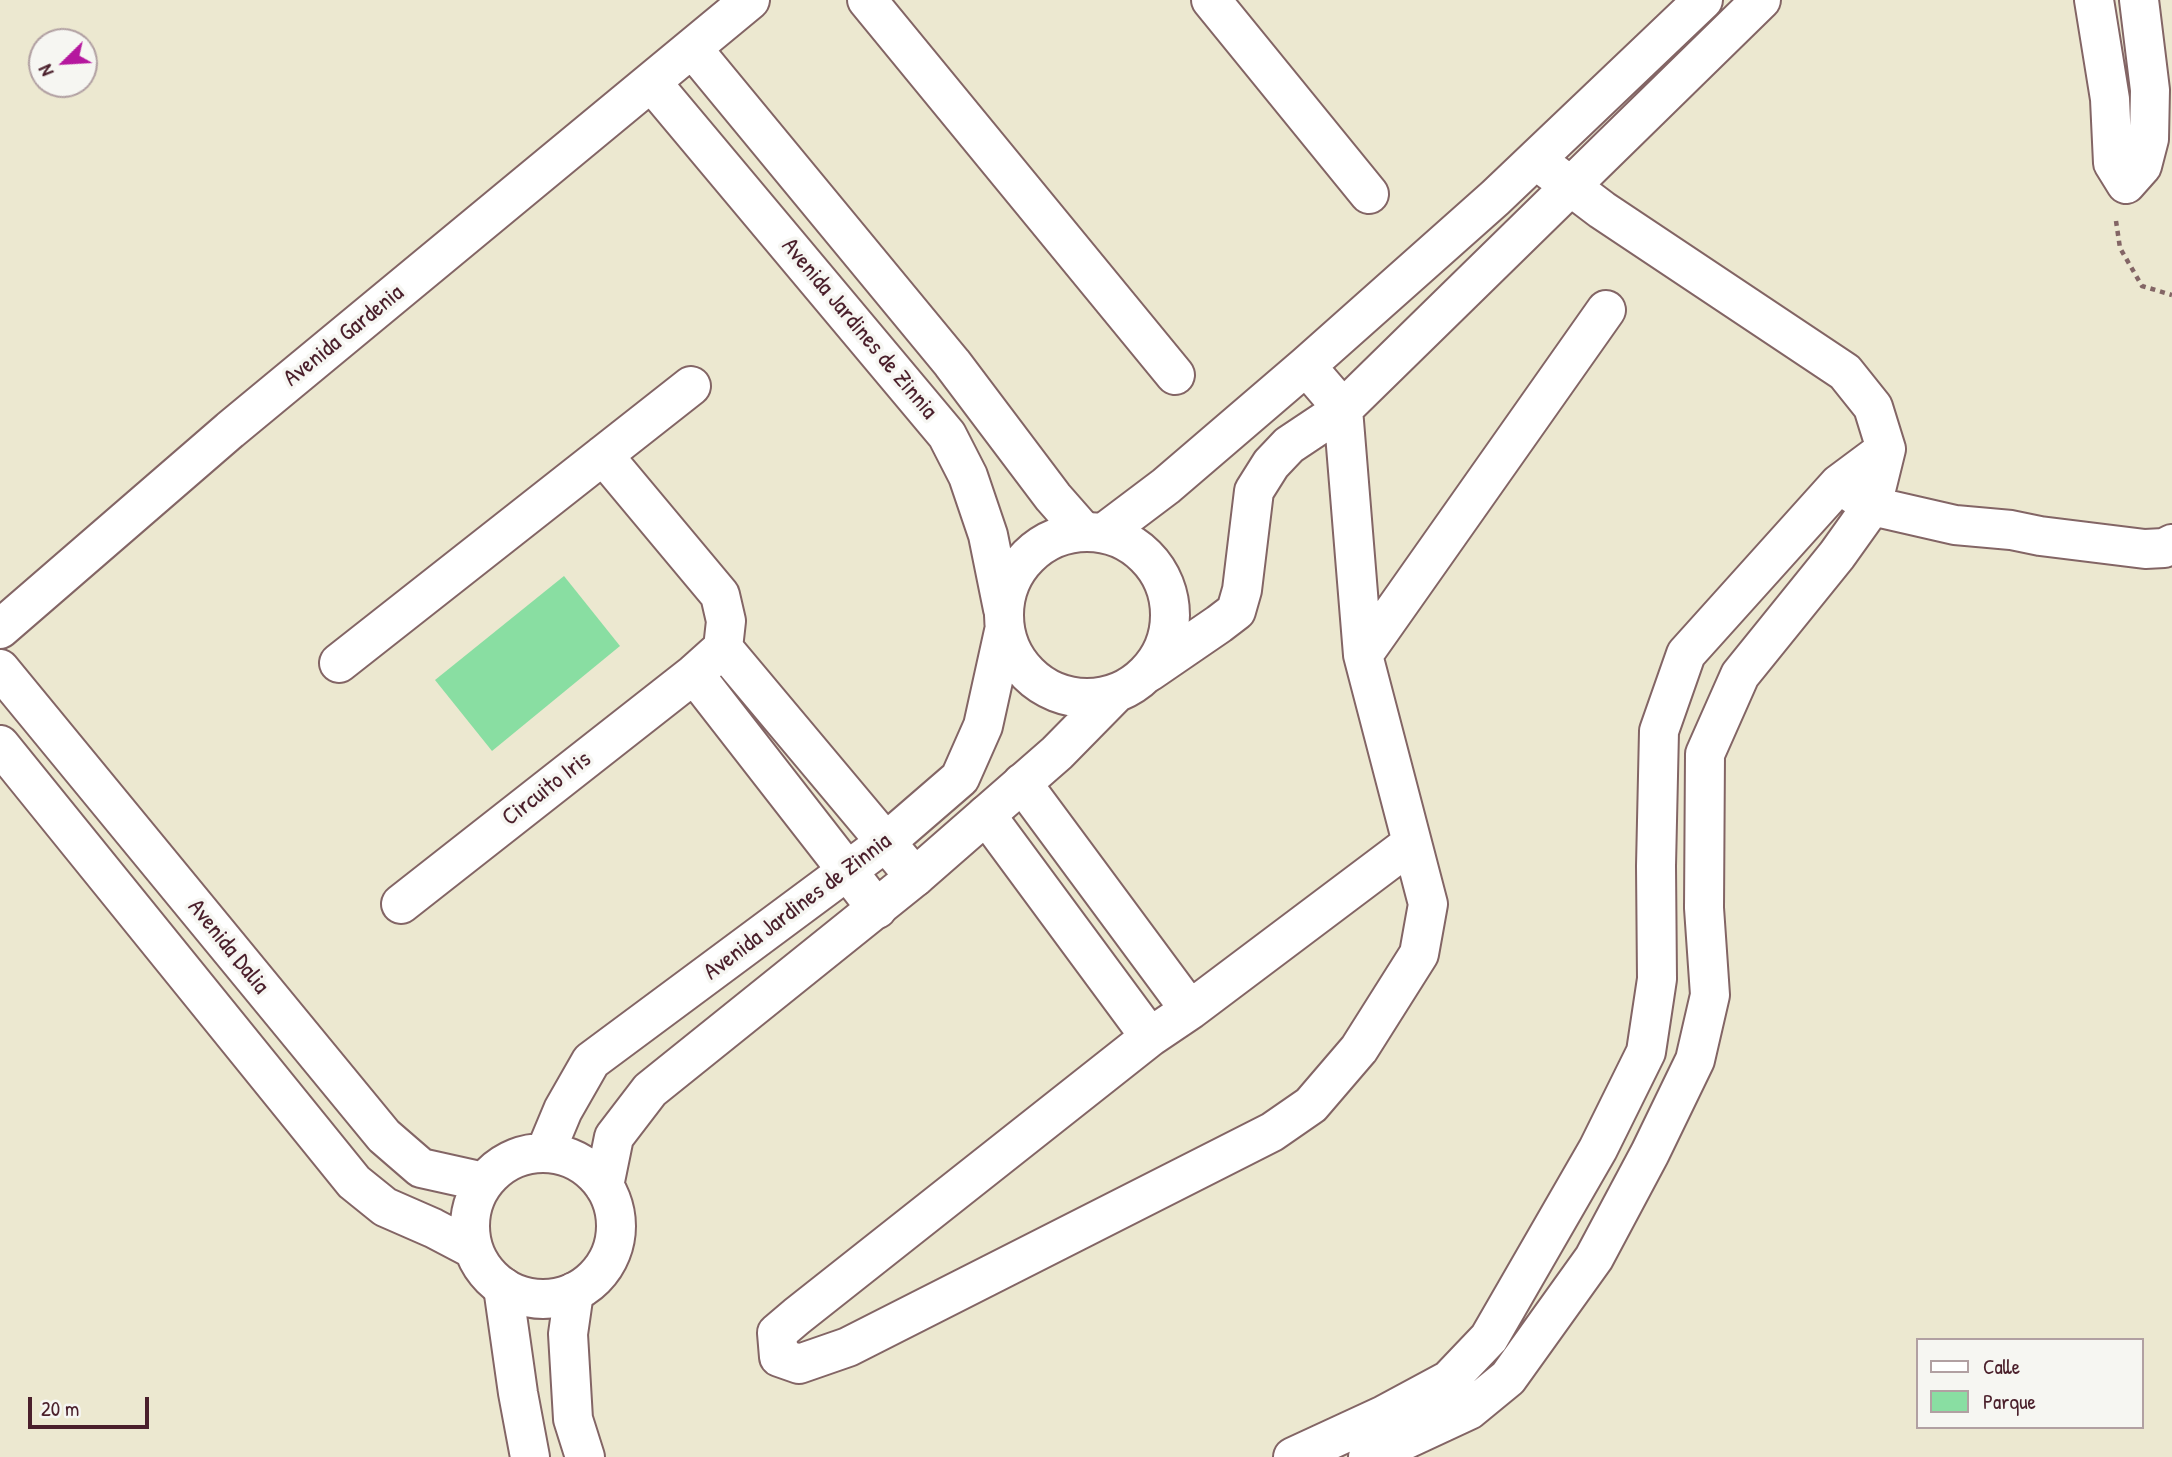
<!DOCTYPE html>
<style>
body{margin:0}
#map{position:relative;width:2172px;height:1457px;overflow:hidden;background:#ece8d0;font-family:"Patrick Hand",sans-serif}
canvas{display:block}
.legend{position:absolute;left:1916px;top:1338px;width:228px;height:91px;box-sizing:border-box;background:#f6f6f2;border:2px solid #b1a0a2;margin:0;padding:9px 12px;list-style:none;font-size:21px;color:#4a1f2b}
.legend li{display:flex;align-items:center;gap:14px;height:35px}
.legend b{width:35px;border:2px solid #b1a0a2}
.north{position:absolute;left:28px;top:28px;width:70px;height:70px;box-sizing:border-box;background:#f6f6f2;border:2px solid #b1a0a2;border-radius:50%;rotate:246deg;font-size:19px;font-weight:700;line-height:28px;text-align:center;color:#4a1f2b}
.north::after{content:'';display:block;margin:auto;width:24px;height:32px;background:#b5179e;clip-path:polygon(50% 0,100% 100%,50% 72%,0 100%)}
.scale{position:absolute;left:28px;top:1397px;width:121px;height:32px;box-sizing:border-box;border:4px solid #4a1f2b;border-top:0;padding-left:9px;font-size:21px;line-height:24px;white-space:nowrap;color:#4a1f2b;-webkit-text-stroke:5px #f6f6f2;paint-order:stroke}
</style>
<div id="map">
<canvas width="2172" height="1457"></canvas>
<ul class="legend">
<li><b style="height:9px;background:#fff"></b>Calle</li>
<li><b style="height:19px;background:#89dea2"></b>Parque</li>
</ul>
<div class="north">N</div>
<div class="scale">20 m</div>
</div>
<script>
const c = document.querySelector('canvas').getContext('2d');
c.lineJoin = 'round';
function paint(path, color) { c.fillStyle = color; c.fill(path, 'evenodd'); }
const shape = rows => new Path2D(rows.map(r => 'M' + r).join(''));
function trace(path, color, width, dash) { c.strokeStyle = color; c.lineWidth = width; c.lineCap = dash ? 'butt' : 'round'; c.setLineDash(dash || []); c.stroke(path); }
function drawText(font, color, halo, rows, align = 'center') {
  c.font = font + ' "Patrick Hand",sans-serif'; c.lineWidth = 7; c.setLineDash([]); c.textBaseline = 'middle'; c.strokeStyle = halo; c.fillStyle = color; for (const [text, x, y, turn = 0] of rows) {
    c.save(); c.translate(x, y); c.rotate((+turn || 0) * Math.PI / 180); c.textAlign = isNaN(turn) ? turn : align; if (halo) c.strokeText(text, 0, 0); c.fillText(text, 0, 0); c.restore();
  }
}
paint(shape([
 [564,576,620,646,492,751,435,680]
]), '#89dea2');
const minor = shape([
 [867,0,1175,375],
 [1211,0,1369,194],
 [2094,0,2110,99,2113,163,2126,184,2142,166,2149,139,2150,90,2139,0],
 [692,48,952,363,1053,497,1082,530],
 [652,83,947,435,968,476,988,535,1003,609],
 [1306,366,1343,409,1363,655,1428,904,1419,954,1359,1049,1311,1105,1272,1132,848,1347,799,1364,779,1357,777,1333,797,1316,1150,1037,1190,1010,1412,843],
 [1852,493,1872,506,1955,525,2011,530,2040,536,2145,549,2164,548,2172,544],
 [1105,532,1166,486,1306,366,1495,198,1703,0],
 [0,629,230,430,750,0],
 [723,648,915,877],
 [1363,655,1606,310],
 [339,663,691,386],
 [1149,672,1219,624,1236,611,1242,590,1254,491,1271,464,1289,445,1343,409,1761,0],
 [694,674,877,909],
 [1022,783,1190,1010],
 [986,815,1150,1037],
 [401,904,694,674,723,648,726,621,720,595,603,455],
 [503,1287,518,1393,530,1457],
 [574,1292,568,1334,573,1419,585,1457],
 [1293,1457,1384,1415,1449,1380,1489,1338,1598,1149,1646,1052,1657,979,1656,866,1659,731,1686,654,1839,484,1886,449],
 [1368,1457,1469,1410,1508,1378,1594,1258,1650,1153,1695,1060,1710,995,1704,908,1705,754,1740,675,1837,555,1872,506,1886,449,1873,407,1845,372,1602,210,1536,160]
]);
const tertiary = shape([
 '1004 615a83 83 0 1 1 166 0a83 83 0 1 1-166 0Z',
 [0,669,384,1136,421,1168,484,1182],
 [0,745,354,1182,385,1207,433,1228,473,1249],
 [545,1153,563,1110,591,1061,886,842,960,778,983,726,1004,631],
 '470 1226a73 73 0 1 1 146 0a73 73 0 1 1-146 0Z',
 [604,1186,614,1137,650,1090,915,877,1057,753,1114,695]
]);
trace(minor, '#836565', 42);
trace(tertiary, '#836565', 42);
trace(shape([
 [2116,221,2120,248,2142,286,2172,295]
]), '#836565', 4.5, [5, 5]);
trace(minor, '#fff', 38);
trace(tertiary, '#fff', 38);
drawText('24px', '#4a1f2b', '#f6f6f2', [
 ["Avenida Jardines de Zinnia",859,329,50],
 ["Avenida Gardenia",344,336,-39],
 ["Circuito Iris",547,789,-38],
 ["Avenida Jardines de Zinnia",798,907,-37],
 ["Avenida Dalia",228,947,51]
]);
</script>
